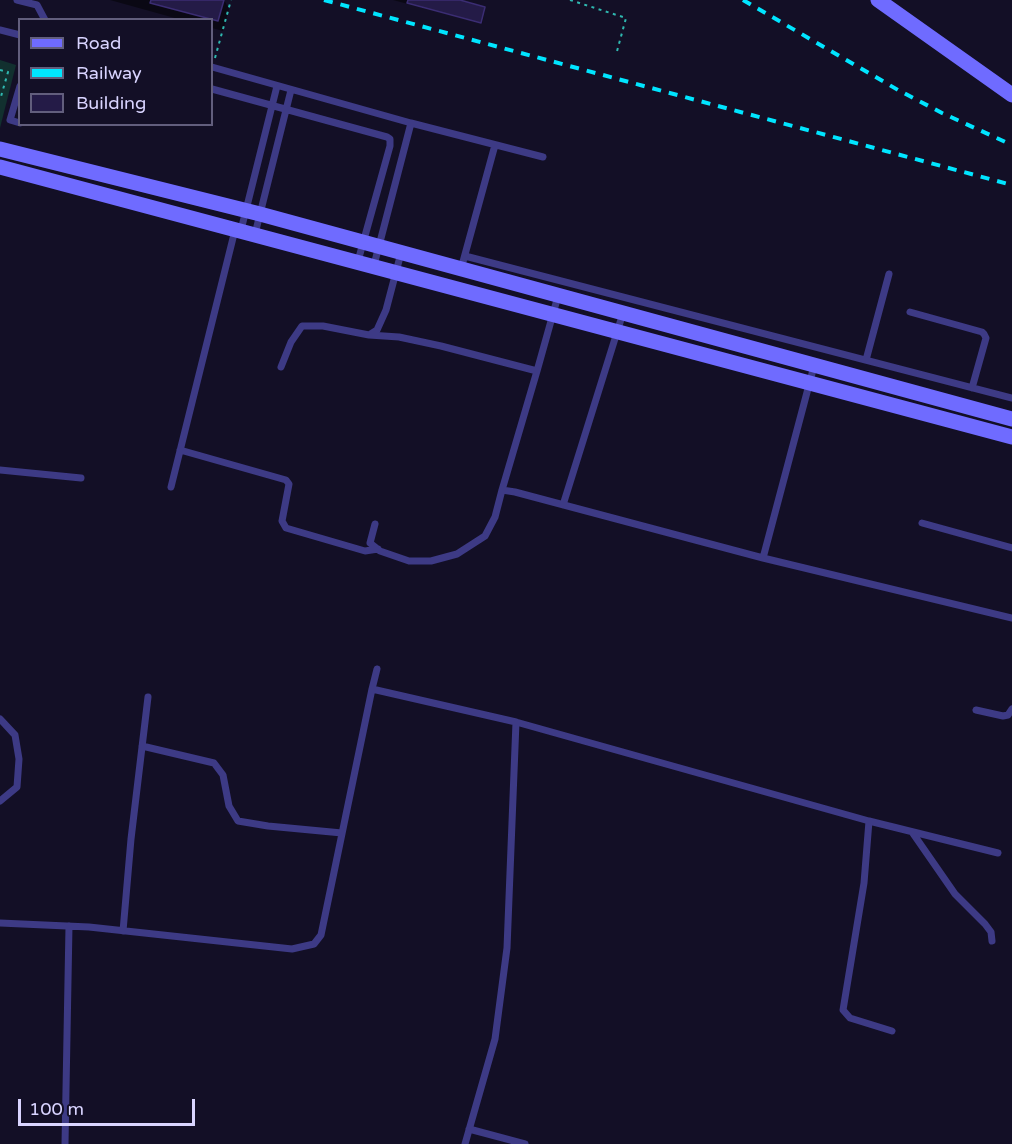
<!DOCTYPE html>
<style>
body{margin:0}
#map{position:relative;width:1012px;height:1144px;overflow:hidden;background:#130f26;font-family:"Varela Round",sans-serif}
canvas{display:block}
.legend{position:absolute;left:18px;top:18px;width:195px;height:108px;box-sizing:border-box;background:#130f26;border:2px solid #625e7d;margin:0;padding:8px 10px;list-style:none;font-size:18px;color:#d9d4ff}
.legend li{display:flex;align-items:center;gap:12px;height:30px}
.legend b{width:30px;border:2px solid #625e7d}
.scale{position:absolute;left:18px;top:1099px;width:177px;height:27px;box-sizing:border-box;border:3px solid #d9d4ff;border-top:0;padding-left:8px;font-size:18px;line-height:21px;white-space:nowrap;color:#d9d4ff;-webkit-text-stroke:4px #130f26;paint-order:stroke}
</style>
<div id="map">
<canvas width="1012" height="1144"></canvas>
<ul class="legend">
<li><b style="height:8px;background:#6f6bff"></b>Road</li>
<li><b style="height:8px;background:#00e5ff"></b>Railway</li>
<li><b style="height:16px;background:#241b47"></b>Building</li>
</ul>
<div class="scale">100 m</div>
</div>
<script>
const c = document.querySelector('canvas').getContext('2d');
c.lineJoin = 'round';
function paint(path, color) { c.fillStyle = color; c.fill(path, 'evenodd'); }
const shape = rows => new Path2D(rows.map(r => 'M' + r).join(''));
function trace(path, color, width, dash) { c.strokeStyle = color; c.lineWidth = width; c.lineCap = dash ? 'butt' : 'round'; c.setLineDash(dash || []); c.stroke(path); }
paint(shape([
 [0,60,16,65,0,128]
]), '#12302f');
paint(shape([
 [110,0,224,0,229,9,223,31,212,28,212,20,182,20],
 [393,0,454,0,485,10,482,24]
]), '#0007');
const building = shape([
 [151,0,224,0,218,21,150,3,151,0],
 [408,0,460,0,485,7,481,23,407,3,408,0]
]);
paint(building, '#241b47');
trace(building, '#3b2d73', 1.5);
trace(shape([
 [570,0,626,18,616,55],
 [215,58,231,0],
 [0,70,8,72,0,100]
]), '#2fb8b0', 2, [3, 4.5]);
trace(shape([
 [17,0,37,5,45,20],
 [0,30,20,35],
 [212,67,411,123,374,265],
 [20,86,10,120,20,123],
 [212,89,387,137,390,139,390,146,358,261],
 [411,123,543,157],
 [241,230,277,86],
 [255,234,291,90],
 [465,256,1012,398],
 [461,269,495,145],
 [910,312,982,332,984,334,986,338,972,388],
 [369,335,399,337,441,346,537,371,558,296],
 [866,360,889,274],
 [281,367,291,342,302,326,323,326,369,335,377,330,386,310,401,253],
 [180,450,286,480,289,484,282,521,286,528,365,551,378,549],
 [0,470,81,478],
 [171,487,235,230],
 [502,490,537,371],
 [563,505,623,313],
 [922,523,1012,548],
 [375,524,370,543,380,551,409,561,431,561,457,554,485,536,495,517,502,490,515,492,763,558,1012,618],
 [763,558,814,366],
 [372,689,516,722,869,821,998,853],
 [976,710,1003,716,1008,715,1012,709],
 [0,719,15,735,19,759,17,787,0,801],
 [142,746,214,763,223,775,229,806,238,821,268,826,342,833],
 [869,821,864,883,843,1010,850,1018,892,1031],
 [912,832,955,894,985,924,991,932,992,941],
 [0,923,89,927,292,949,314,944,321,935,372,689,377,669],
 [123,931,131,839,148,697],
 [469,1129,525,1144],
 [65,1144,69,926],
 [465,1144,495,1039,507,948,516,722]
]), '#3d3a85', 7);
trace(shape([
 [878,0,1012,95],
 [0,149,260,214,1012,419],
 [0,167,1012,437]
]), '#6f6bff', 15);
trace(shape([
 [324,0,1012,185],
 [743,0,898,90,942,113,1012,145]
]), '#00e5ff', 4, [9, 8]);
</script>
